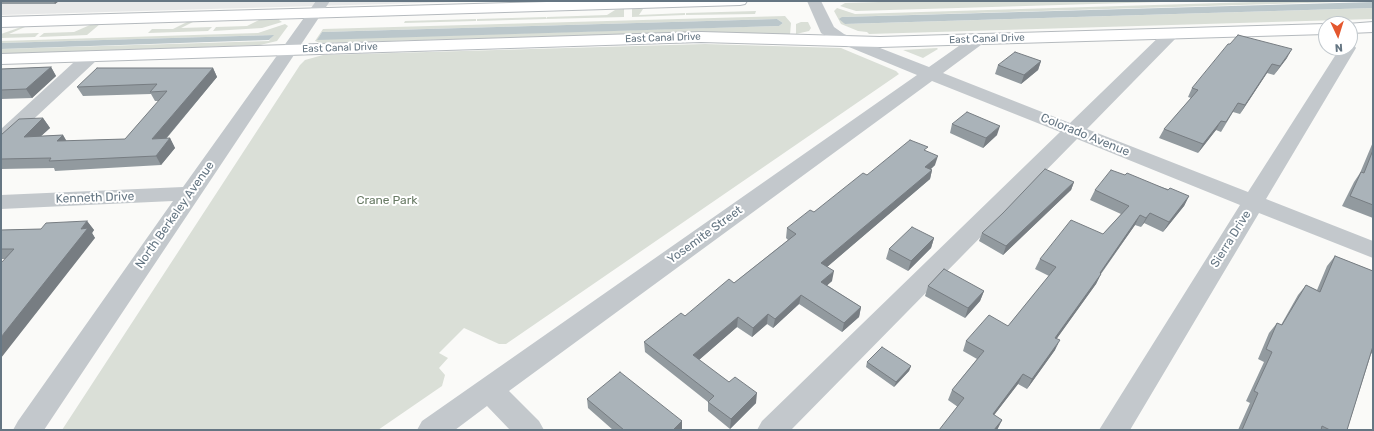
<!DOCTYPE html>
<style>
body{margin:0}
#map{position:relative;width:1374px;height:431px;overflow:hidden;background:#fafaf8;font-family:Rubik,sans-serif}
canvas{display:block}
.frame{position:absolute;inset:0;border:2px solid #657683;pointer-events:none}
.north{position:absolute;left:1318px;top:16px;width:40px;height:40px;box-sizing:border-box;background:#fff;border:1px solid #c1c8cd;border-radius:50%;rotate:176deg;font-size:11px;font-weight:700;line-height:16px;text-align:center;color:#657683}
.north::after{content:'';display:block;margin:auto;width:14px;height:18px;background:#e4572e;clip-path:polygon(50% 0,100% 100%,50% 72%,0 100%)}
</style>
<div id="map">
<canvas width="1374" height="431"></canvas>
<div class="frame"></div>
<div class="north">N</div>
</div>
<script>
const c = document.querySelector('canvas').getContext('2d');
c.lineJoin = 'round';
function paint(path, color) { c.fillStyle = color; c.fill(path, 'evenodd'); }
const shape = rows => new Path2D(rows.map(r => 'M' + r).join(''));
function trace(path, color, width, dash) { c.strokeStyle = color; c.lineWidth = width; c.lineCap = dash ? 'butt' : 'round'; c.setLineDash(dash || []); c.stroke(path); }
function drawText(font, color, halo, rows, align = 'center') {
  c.font = font + ' Rubik,sans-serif'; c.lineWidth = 4; c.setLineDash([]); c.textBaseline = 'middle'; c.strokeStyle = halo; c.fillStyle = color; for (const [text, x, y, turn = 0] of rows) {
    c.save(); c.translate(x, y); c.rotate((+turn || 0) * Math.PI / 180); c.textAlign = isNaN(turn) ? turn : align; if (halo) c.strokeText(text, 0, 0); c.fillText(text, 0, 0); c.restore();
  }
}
paint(shape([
 [1,1,489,1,1,15]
]), '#e8e9e9');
paint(shape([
 [913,1,1195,1,856,11,840,6,845,3],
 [1287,1,1373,1,842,17,845,24,1373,8,1373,19,869,34,867,32,858,31,841,24,834,11,837,8,855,14],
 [624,9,624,17,546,19,547,17,607,15,615,10],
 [632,9,643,9,639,15,685,13,685,15,632,17],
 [756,11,755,14,686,15,686,13],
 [785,16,791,23,790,35,700,32,320,43,315,41,323,29],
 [777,19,783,23,779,26,318,39,322,32],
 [546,17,546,19,477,21,477,19],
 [280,18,279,20,282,22,262,28,213,31,216,27,247,26,261,19],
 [476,19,476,21,404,23,405,21],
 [189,21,193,22,181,28,212,27,208,31,148,33,152,29,173,29],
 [801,22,808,22,811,28,809,31,796,34,796,24],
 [100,24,87,35,39,37,44,33,74,32,90,25],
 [285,24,288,26,277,41,260,45,1,54,1,49,269,41,273,35,1,43,1,41,258,33],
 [21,27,25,27,9,34,39,33,35,37,1,38,1,34],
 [705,44,841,48,896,71,899,74,506,344,499,344,464,328,439,353,448,358,439,368,445,375,442,386,378,430,62,430,300,65,305,60,323,55],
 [938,49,923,58,903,50,937,48]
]), '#dadfd7');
paint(shape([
 [1373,2,1373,8,845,24,839,19,842,17],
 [777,19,783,23,779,26,317,40,322,32],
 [274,35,269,40,1,49,1,43]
]), '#bbc7cb');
const major = shape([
 [583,1,747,1,745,4,740,5,1,27,1,17,583,1],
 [1373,22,1373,32,1350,33,1350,24,1347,24,1373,22],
 [1326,24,1326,34,880,47,701,42,1,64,1,54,701,32,880,37,1326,24]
]);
trace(major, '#b5babe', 2);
paint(shape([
 [316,1,330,1,44,430,13,430,18,421,173,201,1,209,1,195,183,187,316,1],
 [807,1,821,1,834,27,844,34,929,67,973,36,979,34,985,36,987,39,985,42,943,73,1070,123,1166,30,1178,30,1180,33,1178,36,1087,129,1248,192,1340,48,1350,48,1350,44,1354,45,1356,48,1266,199,1373,241,1373,258,1259,213,1130,430,1099,430,1240,205,1077,139,791,430,757,430,762,421,1060,132,932,81,509,391,539,421,544,430,510,430,487,406,455,430,417,430,422,421,917,75,832,40,821,33,807,1],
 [91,51,97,52,99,56,97,60,8,143,1,145,1,129,85,52,91,51]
]), '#c3c8cc');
paint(major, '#fff');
paint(shape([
 [1,1,59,1,55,4,1,4],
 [1287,58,1274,75,1267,73,1240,114,1233,112,1221,132,1216,130,1198,153,1159,138,1164,129,1191,98,1188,97,1192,88],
 [1041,61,1038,70,1021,84,995,74,998,65],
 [51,67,56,76,32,98,1,99,1,69],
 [213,68,217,77,166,139,170,138,175,148,161,165,55,171,54,168,1,169,1,135,43,118,50,128,41,136,63,135,66,141,125,139,159,101,155,101,151,94,83,96,77,87],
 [952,124,997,135,983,148,950,133],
 [1373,142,1373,218,1342,206,1354,182,1360,173],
 [927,151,935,165,931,169,932,170,930,179,827,267,832,281,827,285,861,307,859,317,842,332,799,304,773,328,767,324,752,337,737,327,699,360,756,403,730,429,708,411,708,402,645,352,644,342,685,316,734,283,788,240,786,238,787,228,814,212,867,175],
 [1125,175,1189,196,1184,206,1163,232,1144,223,1141,227,1135,225,1101,274,1096,284,1057,338,1055,350,1027,389,1018,384,994,415,1002,420,997,430,939,430,958,407,948,400,952,390,977,359,963,351,966,341,1008,326,1049,276,1035,269,1040,259,1103,234,1121,214,1090,200,1095,190],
 [1074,182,1071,190,1003,255,979,241,982,233],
 [87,221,94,230,92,233,95,238,5,259,1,259,1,230,41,229],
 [934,238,931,248,908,271,886,259,889,249],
 [1335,256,1373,271,1373,352,1371,354,1347,430,1238,430,1250,403,1246,401,1264,362,1258,359,1269,333,1277,323,1281,325,1298,295,1306,285,1317,290,1327,266],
 [928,286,984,291,980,301,965,318,925,296],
 [867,362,911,366,909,371,894,387,866,367],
 [587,399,682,430,613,430,588,408]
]), '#929a9f');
paint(shape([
 [54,1,59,1,55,4],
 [1292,49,1287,58,1274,75,1280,66],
 [1041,61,1038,70,1021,84,1024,75],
 [1272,64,1267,73,1240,114,1245,105],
 [51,67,56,76,32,98,26,89],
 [213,68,217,77,157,149,152,139],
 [43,118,50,128,30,146,24,137],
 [1221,121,1216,130,1198,153,1203,144],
 [1000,126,997,135,983,148,986,138],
 [63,135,69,145,57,141],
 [170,138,175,148,161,165,156,156],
 [938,156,935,165,923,176,925,167],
 [932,170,930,179,820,273,821,263],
 [1074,182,1071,190,1003,255,1006,246],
 [1189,196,1184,206,1163,232,1169,222],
 [1150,213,1144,223,1141,227,1146,218],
 [1140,215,1135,225,1094,283,1100,273],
 [87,221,94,230,92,233,95,238,1,358,1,337],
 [934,238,931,248,908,271,911,261],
 [834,271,832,281,820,292,821,282],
 [1101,274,1096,284,1050,348,1055,338],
 [984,291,980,301,965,318,968,308],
 [801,295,799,304,773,328,775,319],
 [861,307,859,317,842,332,844,323],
 [768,314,767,324,752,337,753,328],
 [738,317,737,327,693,365,693,355],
 [1060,340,1055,350,1027,389,1032,379],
 [911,366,909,371,894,387,896,382],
 [1023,374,1018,384,988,423,993,414],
 [757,393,756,403,730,429,731,419],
 [1002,420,997,430,994,430],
 [682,421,682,430,673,430]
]), '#777d82');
const building = shape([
 [1238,35,1292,49,1280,66,1272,64,1245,105,1238,103,1226,122,1221,121,1203,144,1164,129,1198,90,1192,88,1228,44,1230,44,1238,35],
 [1015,52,1041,61,1024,75,998,65,1015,52],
 [51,67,26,89,1,90,1,69,51,67],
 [97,68,213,68,152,139,170,138,156,156,49,161,51,158,1,159,1,135,19,119,43,118,24,137,63,135,57,141,125,139,167,91,150,92,157,84,77,87,97,68],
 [967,112,1000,126,986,138,952,124,967,112],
 [910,140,928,147,924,150,938,156,925,167,932,170,821,263,834,271,821,282,861,307,844,323,801,295,775,319,768,314,753,328,738,317,693,355,729,382,735,377,757,393,731,419,708,402,714,396,644,342,681,313,685,316,729,279,734,283,796,234,787,228,810,210,814,212,863,173,867,175,910,140],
 [1373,150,1373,205,1350,196,1361,172,1364,173,1373,150],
 [1045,169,1074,182,1006,246,982,233,1003,213,1045,169],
 [1111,170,1125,175,1127,173,1168,190,1170,188,1189,196,1169,222,1150,213,1146,218,1140,215,1100,273,1101,274,1055,338,1060,340,1032,379,1023,374,993,414,1002,420,994,430,939,430,964,398,952,390,984,351,966,341,989,315,1008,326,1056,267,1040,259,1071,220,1103,234,1129,206,1095,190,1111,170],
 [87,221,81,229,88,228,1,337,1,263,14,249,1,249,1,230,41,229,46,223,87,221],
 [912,227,934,238,911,261,889,249,912,227],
 [1335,256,1373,271,1373,346,1347,430,1330,430,1322,426,1321,430,1242,430,1258,393,1254,391,1272,352,1266,349,1277,323,1282,325,1306,285,1320,292,1335,256],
 [944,269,984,291,968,308,928,286,944,269],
 [882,347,911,366,896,382,867,362,882,347],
 [620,372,682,421,673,430,624,430,587,399,620,372]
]);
paint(building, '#aab3b9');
trace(building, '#777d82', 1);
drawText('10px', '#657683', '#fff', [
 ["East Canal Drive",663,38,-2],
 ["East Canal Drive",987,39,-2],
 ["East Canal Drive",340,48,-2]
]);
drawText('12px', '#657683', '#fff', [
 ["Colorado Avenue",1085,135,22],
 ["Kenneth Drive",95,198,-2],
 ["North Berkeley Avenue",175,215,-55],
 ["Yosemite Street",705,235,-36],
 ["Sierra Drive",1231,239,-58]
]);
drawText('12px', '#687a64', '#fff', [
 ["Crane Park",387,201]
]);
</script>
